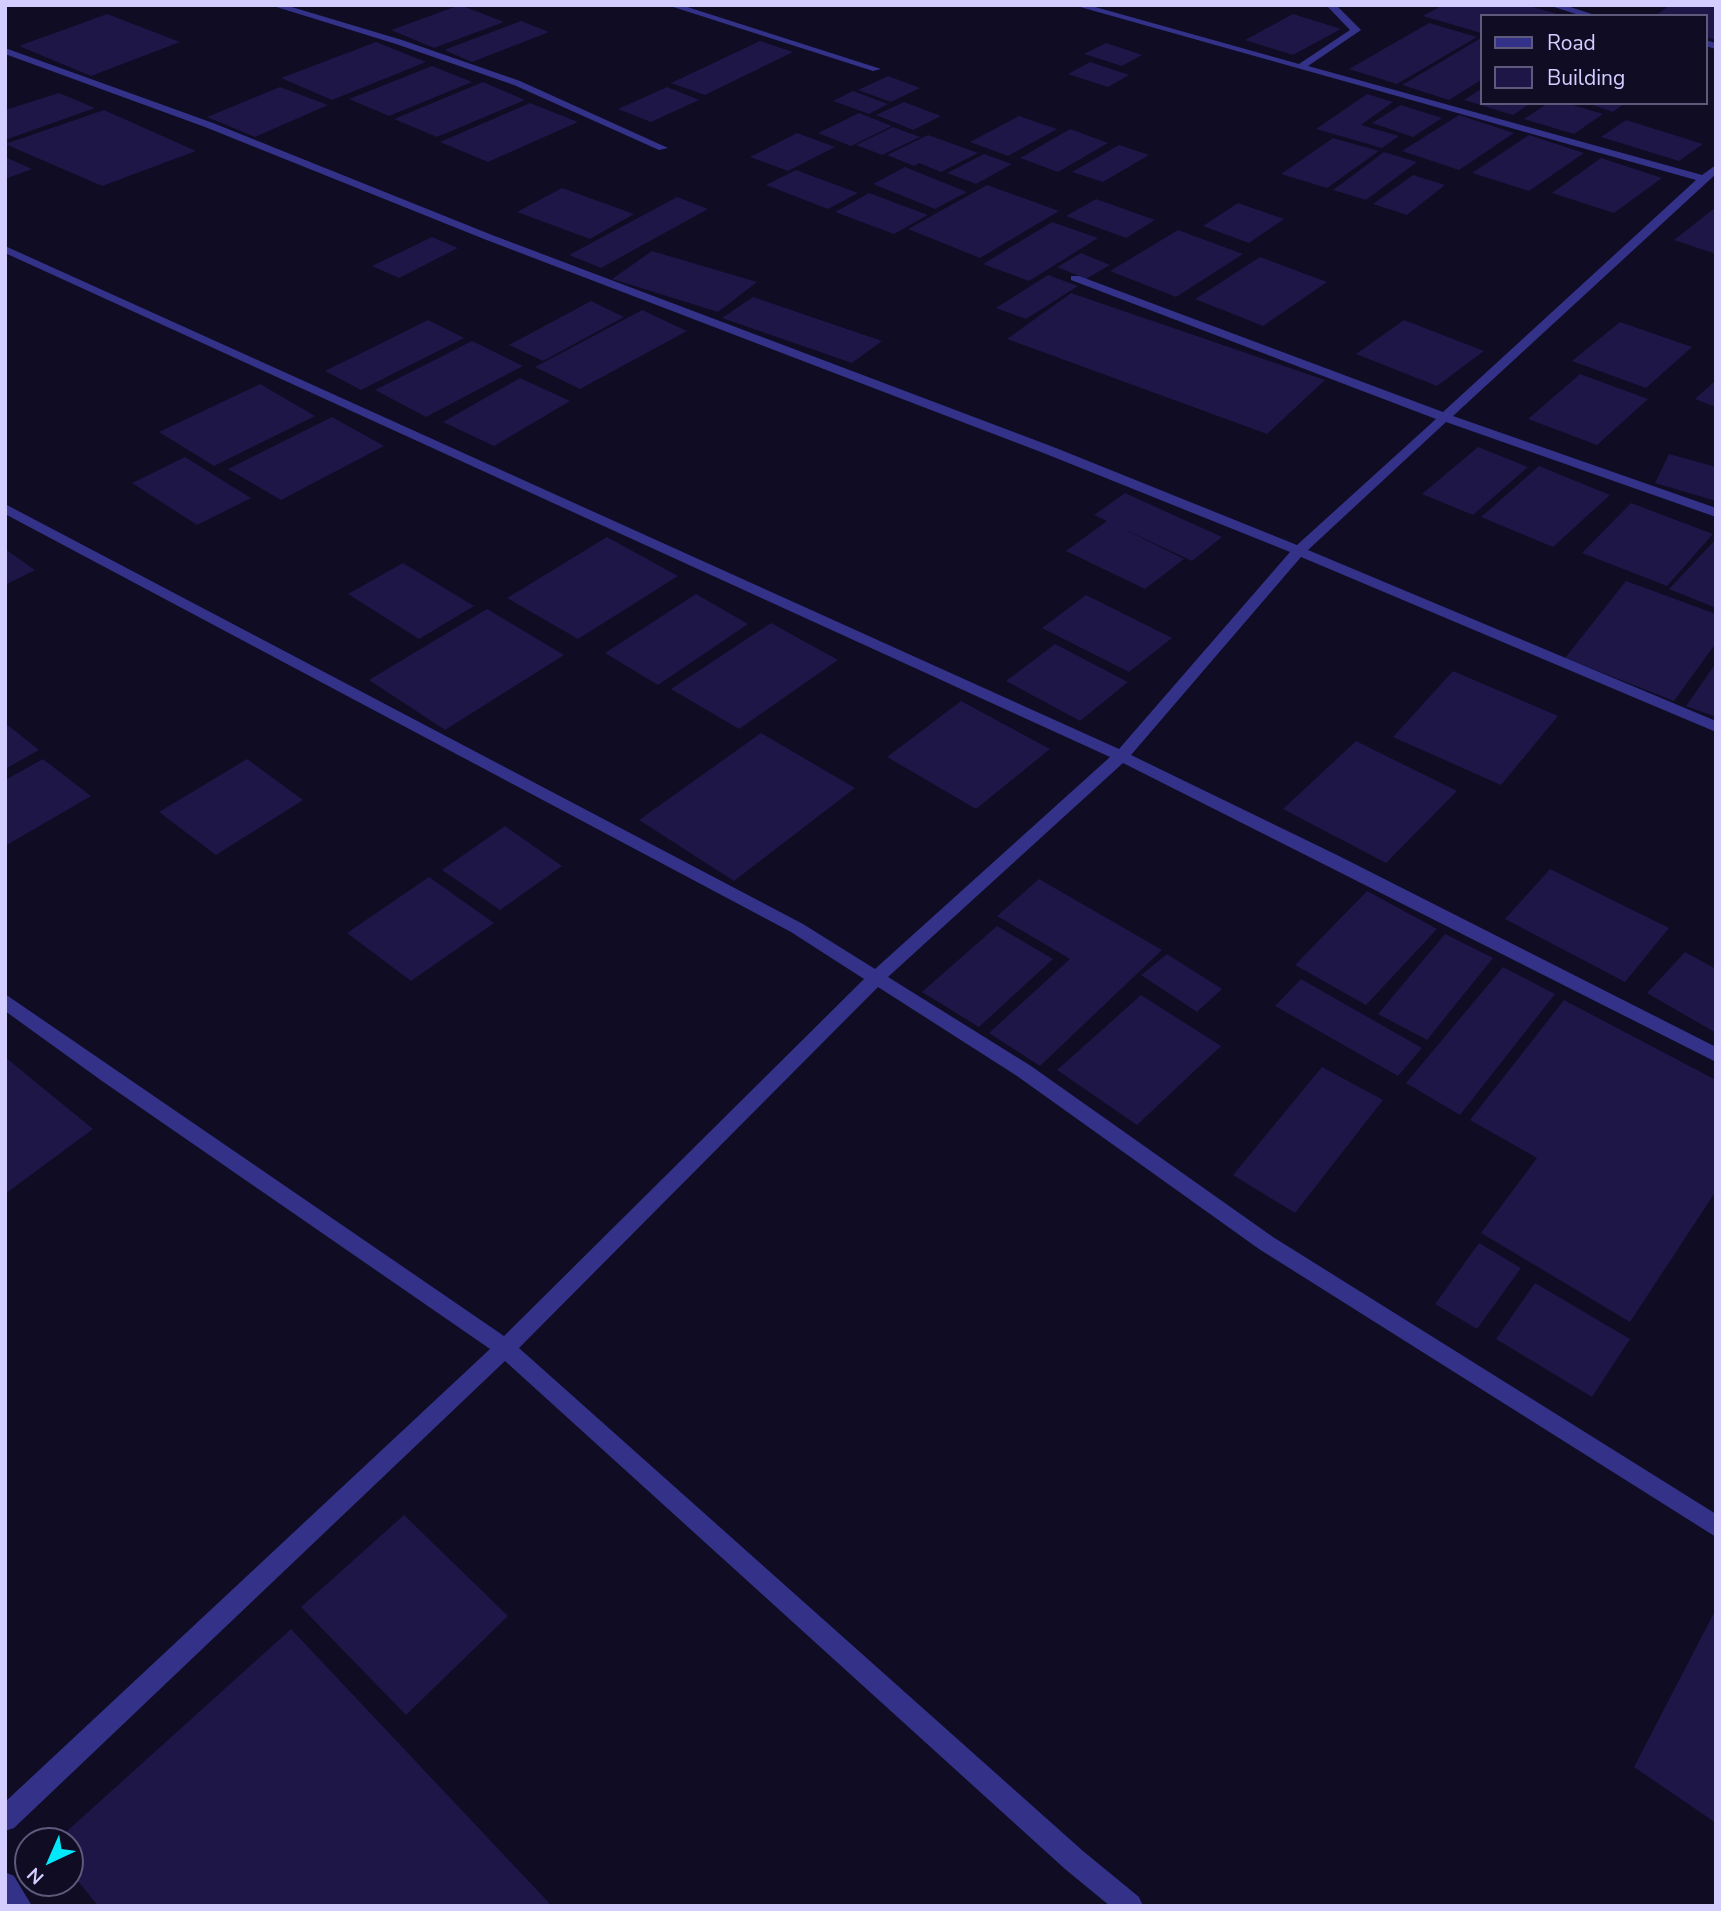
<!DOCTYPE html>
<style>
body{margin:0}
#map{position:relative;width:1721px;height:1911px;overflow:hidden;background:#0f0c24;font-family:"Nunito Sans",sans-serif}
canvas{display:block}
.frame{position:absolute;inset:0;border:7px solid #d3ceff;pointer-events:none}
.legend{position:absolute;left:1480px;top:14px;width:228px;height:91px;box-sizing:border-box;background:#0f0c24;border:2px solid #5d5a7c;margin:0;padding:9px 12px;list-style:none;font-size:21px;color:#d3ceff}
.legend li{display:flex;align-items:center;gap:14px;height:35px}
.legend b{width:35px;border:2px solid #5d5a7c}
.north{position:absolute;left:14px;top:1827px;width:70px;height:70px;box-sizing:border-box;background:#0f0c24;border:2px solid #5d5a7c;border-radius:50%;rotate:224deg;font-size:19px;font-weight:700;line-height:28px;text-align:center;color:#d3ceff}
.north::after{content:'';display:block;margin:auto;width:24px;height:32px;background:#00e8f9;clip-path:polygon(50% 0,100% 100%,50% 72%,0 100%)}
</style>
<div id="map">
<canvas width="1721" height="1911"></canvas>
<div class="frame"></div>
<ul class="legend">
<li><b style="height:9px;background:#333288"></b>Road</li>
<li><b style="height:19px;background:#1e1647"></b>Building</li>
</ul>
<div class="north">N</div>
</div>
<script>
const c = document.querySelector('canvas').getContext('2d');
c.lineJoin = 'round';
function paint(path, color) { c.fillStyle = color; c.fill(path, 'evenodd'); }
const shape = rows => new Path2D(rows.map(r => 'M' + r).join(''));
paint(shape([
 [460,5,504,22,434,48,391,30],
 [1443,5,1526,5,1561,15,1481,16,1481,33,1423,16],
 [1670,5,1716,5,1716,40,1705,37,1705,16,1655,16],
 [107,14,180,42,91,76,19,46],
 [1293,14,1341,29,1293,55,1245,40],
 [521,21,549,32,472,62,444,50],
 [1429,23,1477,37,1397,84,1349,69],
 [1481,38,1481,80,1449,100,1402,85],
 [760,41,793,52,705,95,671,83],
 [376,42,426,62,332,100,281,78],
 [1106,43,1142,55,1122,66,1084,54],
 [1090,62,1129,75,1108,87,1068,74],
 [432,66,472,82,389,116,349,99],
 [888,76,920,88,891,102,858,90],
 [483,82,525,100,437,137,394,119],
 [280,87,328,105,255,137,207,117],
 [667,87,699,100,651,122,618,109],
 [1481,89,1481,103,1531,103,1513,115,1464,100],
 [853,91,888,104,869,114,833,101],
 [59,93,95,108,5,140,5,110],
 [1367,94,1393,102,1361,125,1399,136,1382,148,1316,129],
 [904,102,941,116,913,130,876,115],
 [530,103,578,122,488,162,440,142],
 [1548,103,1566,103,1603,114,1574,134,1524,119],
 [1587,103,1625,103,1613,112],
 [1401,105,1442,118,1413,137,1372,123],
 [104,110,196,151,102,186,5,144],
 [859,113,892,126,851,146,818,133],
 [1459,115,1514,133,1459,170,1402,151],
 [1019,116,1057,129,1008,156,970,142],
 [1626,120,1703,144,1679,161,1601,137],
 [893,127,920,137,882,155,856,145],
 [1070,129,1108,143,1058,172,1020,158],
 [797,133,835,147,788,171,750,157],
 [928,135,956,145,978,153,941,172,919,163,914,166,887,155],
 [1529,135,1584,153,1529,191,1472,173],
 [1333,138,1379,151,1327,188,1281,174],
 [1119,145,1149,155,1103,182,1072,172],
 [1384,152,1417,162,1366,200,1333,190],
 [984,154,1012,164,976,184,947,173],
 [5,157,32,169,5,179],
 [1601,158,1662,178,1614,213,1552,193],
 [905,167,967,192,935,209,873,184],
 [796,170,858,193,828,209,766,185],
 [1413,175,1445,185,1407,215,1373,204],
 [987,185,1059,211,980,258,908,229],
 [562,188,634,214,590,239,517,212],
 [869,193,928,215,894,234,835,212],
 [677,197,708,209,601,268,569,255],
 [1096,199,1155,220,1126,238,1066,216],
 [1238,203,1284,219,1249,243,1203,226],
 [1716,207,1716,254,1674,240],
 [1052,222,1098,238,1029,281,983,264],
 [1178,230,1243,254,1176,297,1110,271],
 [432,237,458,248,399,278,372,266],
 [652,251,757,282,718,312,612,279],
 [1081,253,1110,265,1086,279,1057,267],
 [1260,257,1327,282,1263,326,1195,299],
 [1048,275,1078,286,1026,319,996,308],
 [1071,293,1325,380,1267,434,1007,339],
 [753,297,882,341,852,363,722,318],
 [591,301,624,317,543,361,509,345],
 [642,310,687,331,580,389,535,367],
 [428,320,464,338,361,390,325,371],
 [1404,320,1484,351,1437,386,1356,354],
 [1620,322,1692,347,1646,388,1572,361],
 [472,341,523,366,426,417,375,390],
 [1580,374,1648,399,1597,445,1528,419],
 [520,378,570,401,494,446,443,422],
 [1716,380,1716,407,1695,399],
 [260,384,315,416,214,466,159,432],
 [332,417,384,446,281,500,228,469],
 [1478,447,1528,467,1473,515,1422,494],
 [1669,454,1716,467,1716,501,1655,483],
 [185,457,251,498,197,525,132,483],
 [1539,466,1610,495,1553,547,1481,517],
 [1125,493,1222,537,1192,561,1122,528,1184,559,1145,589,1066,551,1107,521,1094,515],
 [1631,503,1713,534,1667,586,1582,553],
 [607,537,678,576,578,639,507,598],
 [1716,539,1716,608,1669,589],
 [5,549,35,570,5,585],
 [403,563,474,606,419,639,348,594],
 [1626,581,1716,614,1716,643,1674,701,1565,658],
 [696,594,748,624,658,685,605,653],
 [1086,595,1172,638,1129,672,1042,628],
 [487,609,564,655,445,730,369,680],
 [771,623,838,660,739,729,671,689],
 [1055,644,1128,682,1080,721,1006,681],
 [1716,663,1716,717,1686,706],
 [1453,671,1558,716,1501,785,1393,737],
 [961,701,1050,749,976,809,887,757],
 [5,723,39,750,5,769],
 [761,733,855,788,734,881,639,820],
 [1356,741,1457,791,1386,863,1283,809],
 [43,759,91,796,5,846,5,780],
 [247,759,303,800,216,855,159,812],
 [505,826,562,866,500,910,442,870],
 [1550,869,1669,928,1625,982,1505,919],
 [429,877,494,923,411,981,347,933],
 [1039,879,1162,950,1040,1066,989,1033,1070,959,997,916],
 [1367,891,1437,929,1366,1005,1295,965],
 [997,926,1053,959,979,1027,922,992],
 [1445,934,1493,958,1427,1040,1378,1014],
 [1685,952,1716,969,1716,1033,1647,993],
 [1167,954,1222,989,1197,1012,1141,975],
 [1503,967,1555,994,1460,1115,1406,1083],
 [1301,979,1422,1048,1398,1076,1275,1006],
 [1141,995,1221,1046,1137,1125,1057,1070],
 [1564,1000,1716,1080,1716,1191,1630,1322,1481,1233,1537,1158,1470,1120],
 [5,1057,93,1129,5,1194],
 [1322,1067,1383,1100,1295,1213,1233,1175],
 [1479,1243,1521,1268,1477,1329,1435,1304],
 [1535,1283,1630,1339,1592,1397,1496,1339],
 [404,1515,508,1616,406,1715,301,1607],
 [1716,1609,1716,1823,1634,1767],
 [291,1629,552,1906,98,1906,70,1871,70,1841,56,1841]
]), '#1e1647');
paint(shape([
 [270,5,285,5,402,40,520,81,668,148,659,150,514,85,396,44,270,5],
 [667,5,681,5,881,69,873,71,667,5],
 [1073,5,1088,5,1299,64,1350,30,1326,5,1336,5,1361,30,1308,66,1702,175,1716,165,1716,174,1453,416,1716,508,1716,517,1446,422,1308,550,1716,721,1716,732,1301,557,1131,755,1339,856,1716,1047,1716,1062,1123,763,888,977,1031,1066,1273,1237,1716,1514,1716,1537,1259,1249,1017,1076,878,987,519,1348,1083,1851,1139,1897,1143,1906,1110,1906,1065,1869,505,1361,14,1828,5,1831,5,1802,490,1349,102,1081,5,1011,5,994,504,1336,864,979,791,932,5,514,5,504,803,924,875,969,1110,757,5,253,5,246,1119,749,1290,552,1046,454,484,239,205,127,5,54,5,48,213,123,492,235,1056,448,1297,545,1436,419,1071,280,1071,276,1079,276,1443,412,1696,180,1073,5],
 [1548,5,1564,5,1598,16,1582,16,1548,5],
 [1705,40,1716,43,1716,49,1705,46,1705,40],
 [5,1872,14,1876,32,1906,5,1906,5,1872]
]), '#333288');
</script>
